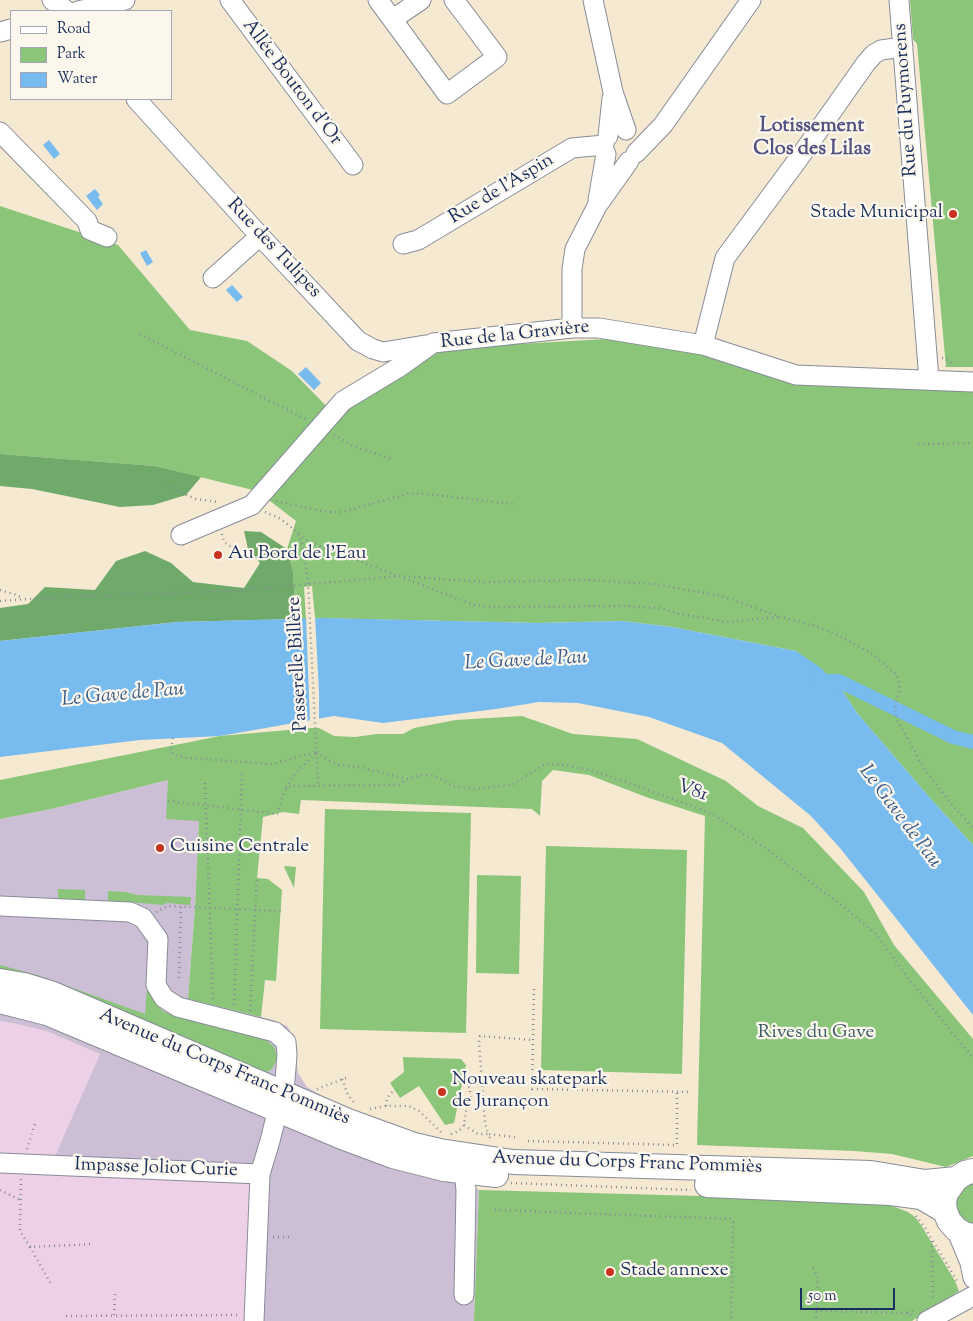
<!DOCTYPE html>
<meta charset="utf-8">
<style>
body{margin:0}
#map{position:relative;width:973px;height:1321px;overflow:hidden;background:#f5e9d2;font-family:"Sorts Mill Goudy",serif}
canvas{display:block}
.legend{position:absolute;left:10px;top:10px;width:162px;height:90px;box-sizing:border-box;background:#fbf7ec;border:1px solid #a1a7b3;margin:0;padding:6px 9px;list-style:none;font-size:15px;color:#1b2f5e}
.legend li{display:flex;align-items:center;gap:10px;height:25px}
.legend b{width:25px;border:1px solid #a1a7b3}
.scale{position:absolute;left:800px;top:1288px;width:95px;height:22px;box-sizing:border-box;border:2px solid #1b2f5e;border-top:0;padding-left:6px;font-size:15px;line-height:18px;white-space:nowrap;color:#1b2f5e;-webkit-text-stroke:4px #fbf7ec;paint-order:stroke}
</style>
<div id="map">
<canvas width="973" height="1321"></canvas>
<ul class="legend">
<li><b style="height:6px;background:#fff"></b>Road</li>
<li><b style="height:14px;background:#8ac57a"></b>Park</li>
<li><b style="height:14px;background:#78bbee"></b>Water</li>
</ul>
<div class="scale">50 m</div>
</div>
<script>
const c = document.querySelector('canvas').getContext('2d');
c.lineJoin = 'round';
function paint(path, color) { c.fillStyle = color; c.fill(path, 'evenodd'); }
const shape = rows => new Path2D(rows.map(r => 'M' + r).join(''));
function trace(path, color, width, dash) { c.strokeStyle = color; c.lineWidth = width; c.lineCap = dash ? 'butt' : 'round'; c.setLineDash(dash || []); c.stroke(path); }
function drawText(font, color, halo, rows, align = 'center') {
  c.font = font + ' "Sorts Mill Goudy",serif'; c.lineWidth = 4.5; c.setLineDash([]); c.textBaseline = 'middle'; c.strokeStyle = halo; c.fillStyle = color; for (const [text, x, y, turn = 0] of rows) {
    c.save(); c.translate(x, y); c.rotate((+turn || 0) * Math.PI / 180); c.textAlign = isNaN(turn) ? turn : align; if (halo) c.strokeText(text, 0, 0); c.fillText(text, 0, 0); c.restore();
  }
}
paint(shape([
 [0,1021,17,1024,46,1031,100,1054,51,1165,251,1179,247,1321,0,1321]
]), '#edd0e8');
paint(shape([
 [168,780,193,820,199,821,195,907,188,999,273,1020,287,1026,294,1038,298,1073,307,1087,479,1190,474,1321,247,1321,251,1179,51,1165,100,1054,46,1031,17,1024,0,1021,0,819,51,809]
]), '#ccbed4');
paint(shape([
 [910,0,973,0,973,367,946,367,917,44,913,39],
 [0,206,118,245,190,330,247,341,292,371,337,417,367,394,446,348,607,339,687,350,797,381,973,387,973,845,930,798,857,713,842,690,796,651,672,627,622,621,539,623,315,618,312,586,304,587,306,619,296,619,293,572,287,549,296,521,257,491,155,466,0,454],
 [522,716,573,734,637,739,726,781,758,806,803,828,864,892,894,945,973,1039,973,1156,946,1167,892,1154,855,1151,697,1145,705,816,646,797,589,775,553,770,542,781,540,816,532,809,301,800,299,814,283,812,263,817,257,878,268,879,282,890,276,981,265,980,261,1017,188,999,195,907,199,821,166,819,168,780,51,809,0,819,0,780,220,736,311,728,319,728,334,736,355,737,377,734,403,734,414,728,456,720],
 [325,809,471,813,466,1033,320,1029],
 [546,846,687,850,682,1074,541,1070],
 [285,866,296,867,294,888,284,867],
 [477,875,521,876,519,974,476,973],
 [58,889,85,890,85,901,58,899],
 [108,891,126,892,137,895,191,897,190,905,167,903,163,905,117,901,112,903,108,902],
 [0,965,37,975,145,1014,147,989,156,1004,163,1011,172,1015,263,1037,274,1047,276,1053,276,1061,272,1069,265,1073,0,971],
 [403,1057,461,1059,466,1065,454,1123,445,1125,419,1086,400,1098,390,1083,404,1072],
 [973,1182,973,1226,963,1222,956,1211,956,1198,962,1187],
 [479,1190,812,1199,887,1204,908,1212,915,1217,921,1225,955,1281,959,1291,912,1321,474,1321]
]), '#8ac57a');
paint(shape([
 [0,454,155,466,201,477,186,495,153,505,120,507,32,489,0,486],
 [244,531,261,532,287,549,293,572,296,619,177,622,0,641,0,608,28,604,45,587,95,590,116,561,145,551,171,563,193,582,244,588,260,563,248,549]
]), '#6faa6a');
paint(shape([
 [49,140,60,154,54,159,43,145],
 [95,189,100,195,98,197,103,204,97,210,86,196],
 [146,250,153,262,147,266,140,253],
 [232,285,243,297,237,302,226,290],
 [306,367,321,383,314,390,298,374],
 [326,618,539,623,622,621,672,627,796,651,821,668,842,690,857,713,930,798,973,845,973,1015,840,848,811,816,722,743,649,717,578,703,539,702,496,709,383,723,334,716,220,736,140,740,0,757,0,641,177,622]
]), '#78bbee');
paint(shape([
 [306,616,315,616,319,692,319,721,310,722]
]), '#f5e9d2');
trace(shape([
 [815,681,839,681,953,737,973,742]
]), '#78bbee', 14);
const minor = shape([
 [52,0,67,11],
 [230,0,353,165],
 [378,0,447,94,497,57,454,0],
 [593,0,613,92,626,130],
 [899,0,929,380],
 [78,11,125,0],
 [393,19,421,0],
 [0,32,11,29],
 [136,99,260,236,358,341,373,349,383,352,425,345],
 [0,132,87,221,90,230,107,237],
 [608,136,612,98],
 [636,153,663,125,751,0],
 [598,200,606,154],
 [403,244,418,240,572,148,604,145],
 [213,278,260,236],
 [572,328,572,269,575,249,597,206,629,161],
 [703,345,725,258,799,158,866,63,874,54,881,50,903,47],
 [181,535,252,505,343,401,401,366,433,343,572,328,599,328,703,345,796,375,973,382],
 [0,906,130,912,143,918,158,939,156,985,164,998,178,1007,275,1032,286,1042,287,1055,285,1080,270,1141,260,1174,254,1321],
 [0,1163,260,1174],
 [956,1229,970,1263,973,1278],
 [464,1295,466,1190,464,1172],
 [927,1321,973,1296]
]);
const major = shape([
 [0,981,24,985,53,994,348,1121,414,1145,440,1151,513,1162,871,1173,925,1182,956,1179],
 [0,1001,47,1013,342,1137,393,1156,444,1169,496,1175],
 [973,1171,965,1173,956,1179,946,1193,944,1202,945,1211,949,1221,956,1229,964,1234,973,1236],
 [707,1185,891,1193,921,1197,945,1211]
]);
trace(minor, '#888c98', 21);
trace(major, '#888c98', 26);
trace(shape([
 [140,334,307,420],
 [942,358,949,360,953,365],
 [334,435,353,446,392,459],
 [918,444,973,443],
 [164,483,180,492,196,499,218,502],
 [276,501,327,512,342,512,410,493,428,494,513,504],
 [265,512,281,519,309,542,398,576],
 [222,534,224,542,236,550],
 [298,534,303,546,308,583,318,785],
 [404,578,474,605,495,607,624,606,660,608,680,614,727,622,779,617],
 [0,590,17,595,22,598],
 [0,601,40,598,229,591,400,576,485,582,588,580,653,584,722,596,781,617,815,626,840,636,872,654,897,675,900,689,895,705,896,717,923,767,953,806,973,828],
 [173,738,171,750,174,755,188,758,272,764,317,752],
 [317,752,329,761,339,765,359,767,407,779],
 [205,783,213,1002],
 [286,788,295,774,316,753],
 [168,801,278,814],
 [279,809,284,791,291,786,398,785,408,779,422,775,431,775,439,778,453,786,474,789,492,787,512,785,545,764,565,765,594,771,623,781,703,810,717,817,765,848,840,904,876,934,911,982,973,1058],
 [156,912,168,906,283,911],
 [179,978,181,906],
 [534,989,532,1089,692,1092],
 [234,1005,242,774],
 [250,1011,257,878],
 [342,1079,348,1095,355,1104],
 [317,1089,346,1078],
 [386,1106,387,1098,393,1091],
 [370,1109,386,1106,409,1106,419,1111,441,1132],
 [464,1125,478,1134,488,1134,491,1140],
 [451,1134,459,1131,464,1125,466,1111,470,1098,470,1088,463,1083],
 [515,1137,488,1134,485,1123,479,1042,480,1036,533,1040],
 [528,1141,677,1145,677,1092],
 [27,1149,35,1124],
 [21,1179,20,1231,30,1247,94,1244],
 [511,1183,691,1190],
 [0,1190,20,1200],
 [495,1210,732,1219,733,1222,731,1321],
 [916,1216,926,1229,932,1240,933,1296,936,1300],
 [273,1237,291,1237],
 [933,1241,957,1281],
 [30,1247,51,1284],
 [813,1268,818,1278,816,1321],
 [816,1311,907,1313,914,1317],
 [907,1313,916,1310],
 [114,1315,115,1292],
 [66,1316,240,1315]
]), '#888c98', 2.5, [1, 4]);
trace(minor, '#fff', 19);
trace(major, '#fff', 24);
for (const [x, y, r, color] of [
 [953,214,5,"#c8321e"],
 [218,555,5,"#c8321e"],
 [160,848,5,"#c8321e"],
 [442,1092,5,"#c8321e"],
 [610,1272,5,"#c8321e"]
]) { const dot = new Path2D(); dot.arc(x, y, r, 0, 2 * Math.PI); c.fillStyle = color; c.fill(dot); trace(dot, '#fbf7ec', 2); }
drawText('19px', '#1b2f5e', '#fbf7ec', [
 ["Allée Bouton d'Or",291,83,53],
 ["Rue du Puymorens",907,100,-94],
 ["Rue de l'Aspin",502,190,-31],
 ["Rue des Tulipes",273,249,47],
 ["Rue de la Gravière",515,336,-6],
 ["Passerelle Billère",299,664,-93],
 ["V81",692,792,20],
 ["Avenue du Corps Franc Pommiès",224,1068,23],
 ["Avenue du Corps Franc Pommiès",627,1164,2],
 ["Impasse Joliot Curie",156,1169,2]
]);
drawText('19px', '#1b2f5e', '#fbf7ec', [
 ["Stade Municipal",943,214,"right"],
 ["Au Bord de l'Eau",228,555],
 ["Cuisine Centrale",170,848],
 ["Nouveau skatepark",452,1081],
 ["de Jurançon",452,1103],
 ["Stade annexe",620,1272]
], 'left');
drawText('19px', '#3c5c66', '#fbf7ec', [
 ["Rives du Gave",816,1034]
]);
drawText('bold 20px', '#555383', '#fbf7ec', [
 ["Lotissement",812,128],
 ["Clos des Lilas",812,151]
]);
drawText('italic 20px', '#375989', '#fbf7ec', [
 ["Le Gave de Pau",526,662,-3],
 ["Le Gave de Pau",123,696,-5],
 ["Le Gave de Pau",899,817,53]
]);
</script>
